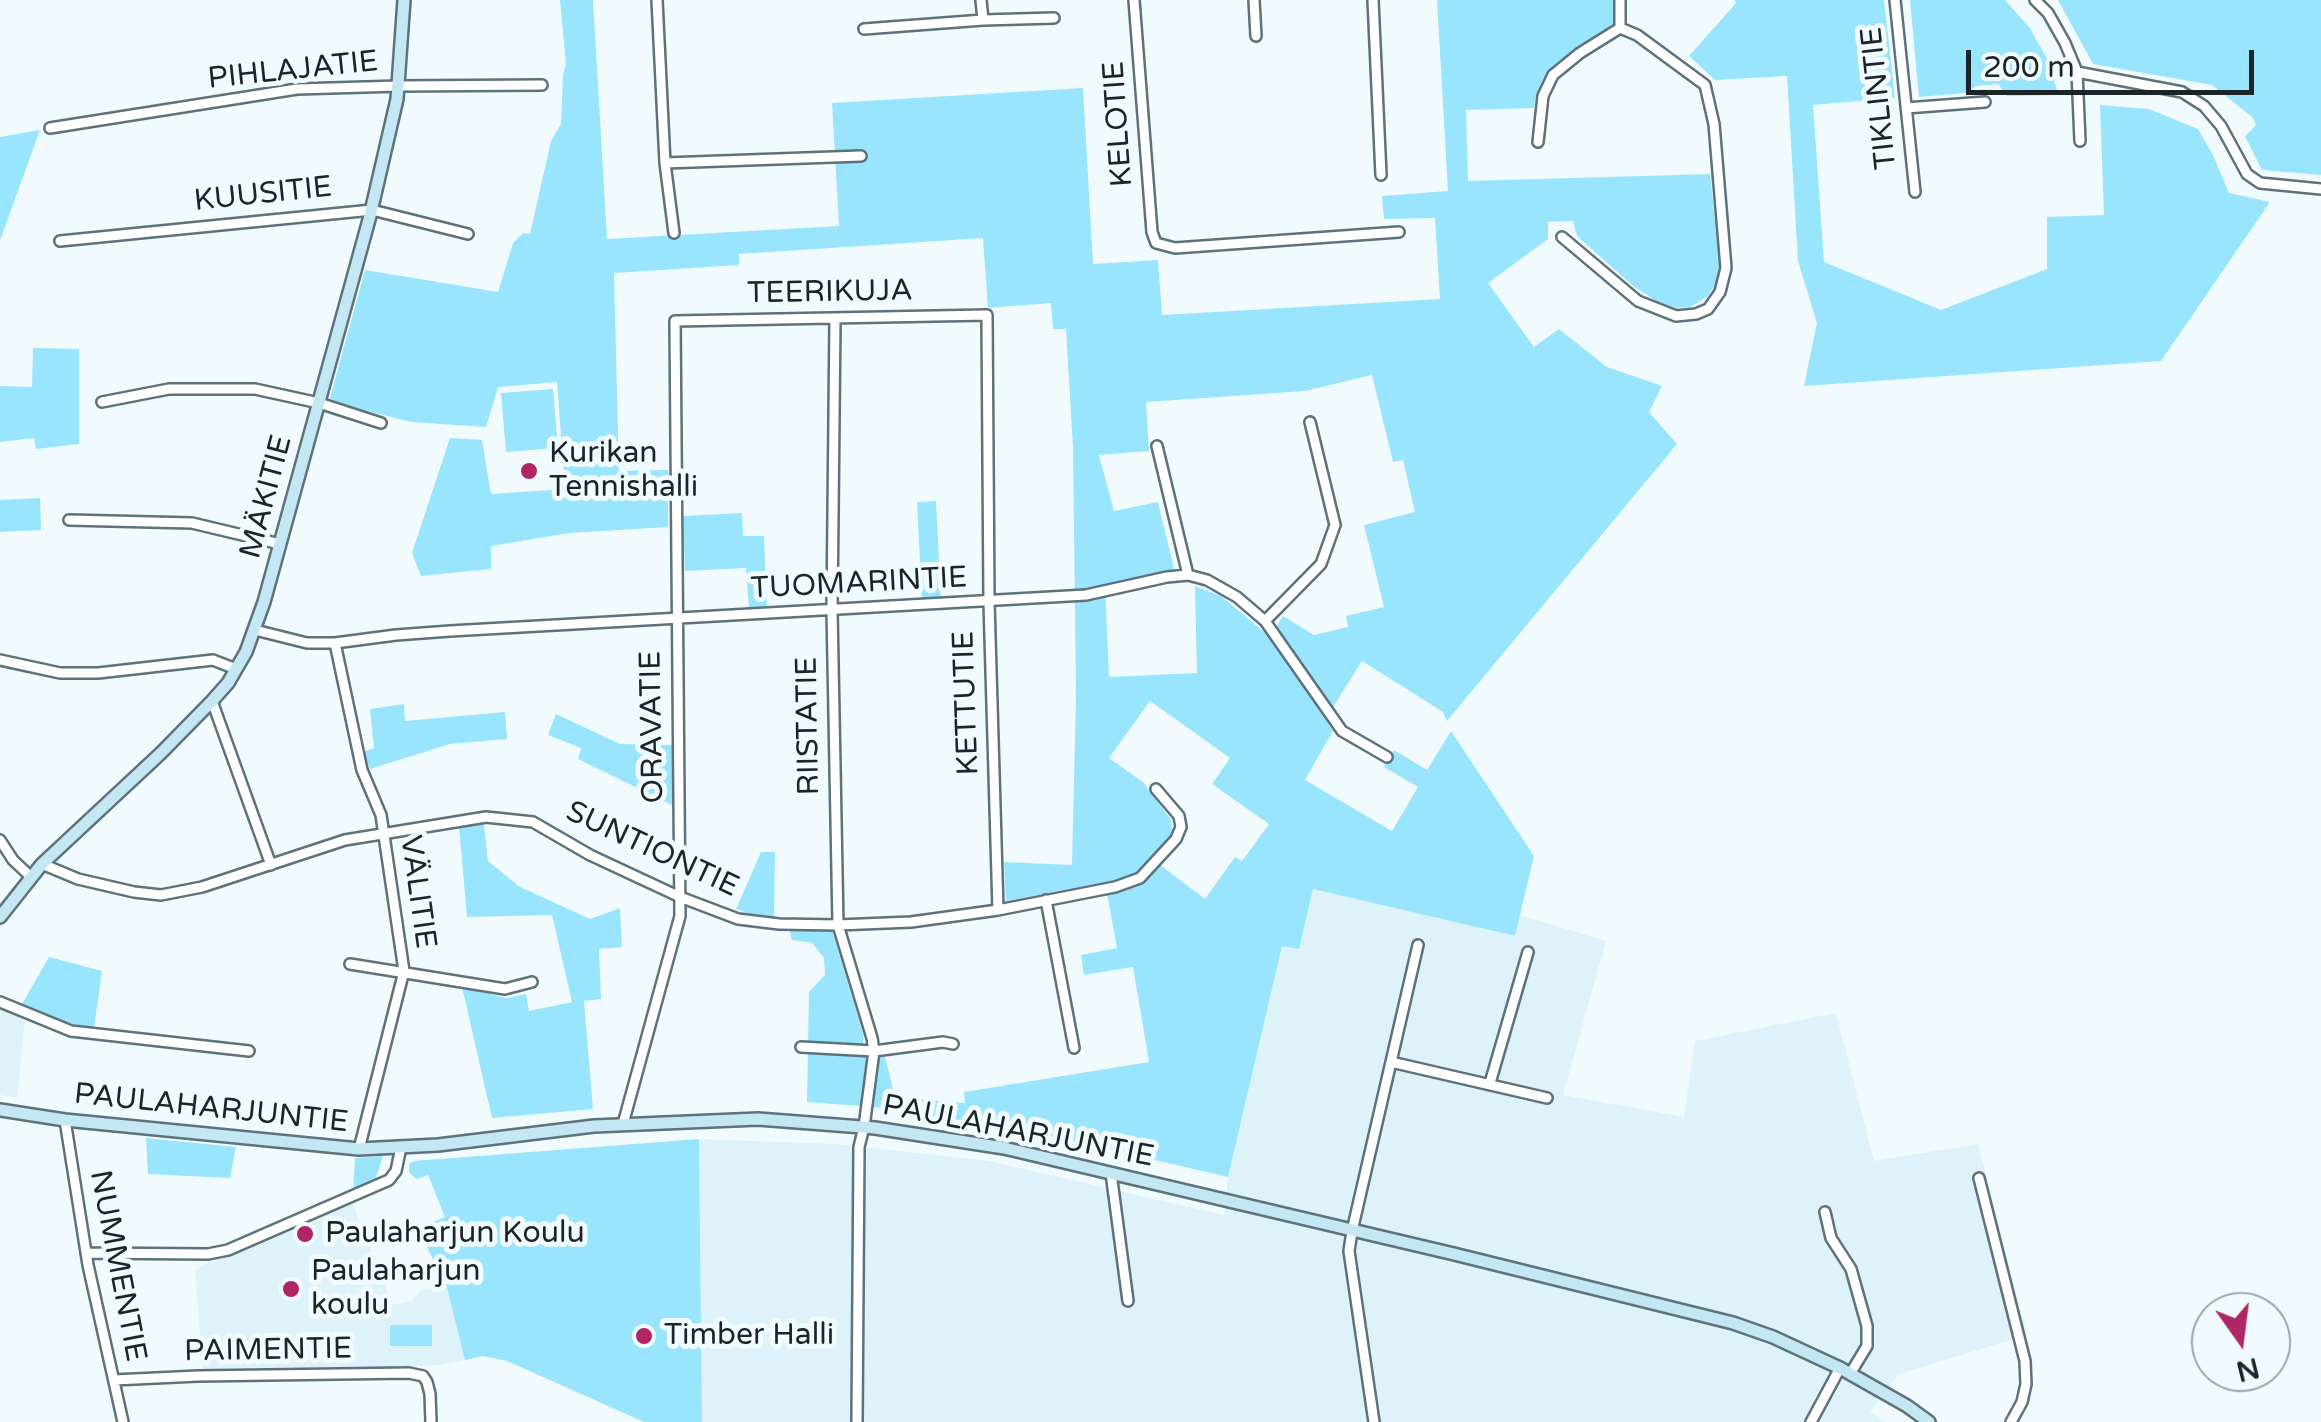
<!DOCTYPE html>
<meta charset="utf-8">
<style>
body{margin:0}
#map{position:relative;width:2321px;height:1422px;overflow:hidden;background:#f1fbfe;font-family:"Varela Round",sans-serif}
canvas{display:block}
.north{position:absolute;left:2191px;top:1292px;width:100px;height:100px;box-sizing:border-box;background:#f1fbfe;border:2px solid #9ba5a8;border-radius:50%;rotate:166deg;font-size:28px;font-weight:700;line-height:40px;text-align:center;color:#1b2427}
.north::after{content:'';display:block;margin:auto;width:35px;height:45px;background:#af2566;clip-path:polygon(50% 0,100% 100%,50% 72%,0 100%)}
.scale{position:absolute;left:1966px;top:50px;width:288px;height:45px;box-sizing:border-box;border:5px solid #1b2427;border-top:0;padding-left:12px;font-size:30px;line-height:35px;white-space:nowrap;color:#1b2427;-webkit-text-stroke:8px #f1fbfe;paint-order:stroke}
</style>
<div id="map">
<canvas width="2321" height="1422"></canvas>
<div class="north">N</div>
<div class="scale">200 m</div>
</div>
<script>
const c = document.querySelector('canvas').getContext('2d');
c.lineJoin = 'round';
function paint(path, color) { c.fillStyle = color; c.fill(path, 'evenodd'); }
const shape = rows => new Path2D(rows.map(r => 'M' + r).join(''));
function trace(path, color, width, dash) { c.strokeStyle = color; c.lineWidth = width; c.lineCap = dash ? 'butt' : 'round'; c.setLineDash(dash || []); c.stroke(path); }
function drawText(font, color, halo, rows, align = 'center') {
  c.font = font + ' "Varela Round",sans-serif'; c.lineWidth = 10; c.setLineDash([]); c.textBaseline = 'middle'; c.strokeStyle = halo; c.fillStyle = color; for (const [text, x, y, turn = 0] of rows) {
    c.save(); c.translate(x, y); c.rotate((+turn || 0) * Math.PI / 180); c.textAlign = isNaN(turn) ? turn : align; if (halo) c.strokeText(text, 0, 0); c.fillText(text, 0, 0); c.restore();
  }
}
paint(shape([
 [1313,889,1514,936,1520,915,1606,941,1563,1095,1684,1117,1695,1041,1836,1013,1874,1161,1978,1144,2027,1335,1899,1374,1870,1412,1885,1422,702,1422,699,1139,836,1144,989,1161,1224,1215,1228,1177,1282,945,1299,949],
 [0,1009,25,1020,17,1098,0,1095],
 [353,1204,393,1305,413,1300,420,1291,446,1284,465,1360,440,1365,360,1369,203,1369,195,1271,215,1258]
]), '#def2f9');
paint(shape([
 [560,0,593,0,607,239,839,226,832,103,1083,88,1093,264,1158,260,1162,315,1440,299,1435,218,1384,219,1382,196,1448,191,1437,0,1616,0,1615,26,1572,51,1548,70,1536,94,1534,108,1466,110,1468,181,1710,174,1720,268,1715,285,1707,297,1690,307,1675,308,1656,301,1632,285,1577,236,1573,221,1548,222,1548,239,1488,283,1534,347,1559,329,1607,367,1662,386,1649,412,1677,444,1447,721,1443,712,1362,661,1335,704,1326,721,1333,731,1305,780,1392,831,1418,787,1384,767,1394,750,1427,770,1451,731,1534,856,1515,936,1313,889,1299,949,1282,946,1228,1177,1025,1130,875,1107,807,1102,809,992,825,975,824,958,812,943,792,940,789,928,832,930,863,1034,864,1054,885,1057,895,1097,965,1103,964,1092,1149,1062,1133,967,1084,975,1081,955,1117,948,1105,882,1006,901,1004,862,1072,865,1076,694,1073,448,1066,329,1053,329,1051,303,988,308,983,238,739,254,739,265,614,273,619,471,668,470,668,527,569,533,491,546,491,569,421,576,412,553,450,438,482,440,491,494,565,489,557,382,498,387,486,427,411,422,340,404,330,398,365,270,498,292,513,243,523,233,530,234,551,141,561,124,563,74,566,64],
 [1372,375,1393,462,1403,460,1415,512,1364,525,1384,607,1346,616,1348,627,1314,635,1283,616,1270,637,1221,596,1195,586,1197,673,1109,677,1105,585,1174,569,1158,502,1114,511,1099,455,1149,451,1146,402,1305,391],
 [1150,701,1230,758,1212,784,1269,824,1242,861,1235,857,1205,899,1151,858,1167,842,1172,831,1171,820,1143,782,1109,758],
 [1734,0,1884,0,1895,98,1813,105,1824,262,1941,310,2047,269,2047,217,2104,215,2100,105,2149,109,2198,129,2213,155,2229,193,2270,202,2161,361,1804,386,1817,323,1798,261,1787,76,1715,80,1689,56,1736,3],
 [1910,0,2005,0,2030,28,2050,64,2058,95,2007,96,1998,84,1976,86,1966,93,1919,97],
 [2058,0,2321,0,2321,175,2262,170,2245,136,2256,125,2252,117,2212,85,2093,64],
 [40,130,1,238,0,239,0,137],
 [33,348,79,349,79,444,36,449,34,438,0,442,0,386,32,387],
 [553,389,558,448,506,452,501,393],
 [40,498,41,530,0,532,0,500],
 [936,501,941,600,922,601,917,502],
 [742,513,743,536,764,536,767,608,749,609,746,568,685,571,683,516],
 [404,704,405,721,505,712,507,739,450,744,370,769,363,752,374,748,370,709],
 [556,714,620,744,674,745,674,806,578,759,581,748,548,735],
 [484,824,488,861,520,887,590,919,620,908,622,947,599,949,601,999,584,1001,593,1109,492,1118,462,987,506,998,526,994,529,1011,572,1002,552,915,467,917,459,827],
 [761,852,775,852,774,918,756,916,736,909],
 [49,957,102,971,94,1029,61,1021,22,1004],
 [146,1138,236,1147,230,1178,148,1174],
 [699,1139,702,1422,644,1422,507,1361,483,1356,465,1360,446,1284,417,1228,445,1217,428,1175,416,1179,409,1172,409,1164,414,1161],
 [383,1156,374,1183,353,1192,355,1158],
 [390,1325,432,1325,432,1346,390,1346]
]), '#99e5fe');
const street = shape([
 [657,0,665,163,674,233],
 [981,0,983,20],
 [1134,0,1152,232,1156,243,1175,248,1399,232],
 [1254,0,1256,36],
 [1373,0,1381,175],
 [1895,0,1915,192],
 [2035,0,2048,13,2065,43,2077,72,2080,141],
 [864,29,983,20,1054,18],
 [2077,72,2182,92,2204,106,2221,126,2247,174,2260,183,2321,189],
 [1906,108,1985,102],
 [50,128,297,89,399,86,542,85],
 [1538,142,1543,96,1553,75,1580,53,1620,28],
 [665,163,861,156],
 [1562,237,1638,301,1676,316,1696,314,1708,309,1720,292,1726,268,1714,124,1705,85,1637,35,1620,28,1620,0],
 [60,241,372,210,468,234],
 [835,318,832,610,838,925,872,1038,874,1051,864,1127,859,1147,857,1422],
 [102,402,169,389,255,389,319,403,381,423],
 [1157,446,1188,575],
 [69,520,192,523,280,544],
 [1265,621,1321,564,1335,525,1310,422],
 [255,630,307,643,335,643,396,635,450,631,1086,595,1167,577,1188,575,1207,580,1237,597,1265,621,1342,731,1387,757],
 [335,643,362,770,381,815,404,971,359,1149],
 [0,660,60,673,98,673,213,660,236,669],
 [212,701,271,865],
 [0,840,13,860,31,877],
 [42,864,78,879,134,892,161,895,202,887,345,840,486,817,533,822,590,855,680,897,738,919,779,924,838,925,911,922,998,910,1115,887,1140,878,1176,839,1181,827,1179,816,1156,789],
 [1046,900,1074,1048],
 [350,964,505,989,532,982],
 [0,1002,71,1031,249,1051],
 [801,1047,874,1051,943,1042,953,1044],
 [1391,1062,1547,1098],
 [1490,1083,1528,952],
 [65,1120,88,1265,123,1422],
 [623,1124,680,916,675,321,987,315,989,602,998,910],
 [1111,1173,1128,1301],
 [1979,1178,2025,1361,2026,1384,2022,1402,2011,1422],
 [1825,1212,1831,1238,1851,1269,1867,1326,1867,1346,1850,1374],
 [86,1253,208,1254,228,1250,389,1180,396,1171,401,1147],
 [114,1380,198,1376,409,1373,423,1376,427,1382,430,1394,431,1422],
 [1374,1422,1349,1251,1352,1231,1418,945],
 [1811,1422,1840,1368]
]);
const secondary = shape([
 [0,917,42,864,161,753,212,701,228,683,246,652,264,602,370,216,397,99,404,0],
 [0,1110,65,1120,359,1149,438,1145,594,1126,758,1119,875,1128,1004,1148,1454,1254,1733,1323,1773,1337,1840,1368,1907,1406,1929,1422]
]);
trace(street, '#5d727a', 14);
trace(secondary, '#5d727a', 16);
trace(street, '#fff', 9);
trace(secondary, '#c3e8f3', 11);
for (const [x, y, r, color] of [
 [529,471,10,"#af2566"],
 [305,1234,10,"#af2566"],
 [291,1289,10,"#af2566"],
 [644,1336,10,"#af2566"]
]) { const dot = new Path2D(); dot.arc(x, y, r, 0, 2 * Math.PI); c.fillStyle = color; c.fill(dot); trace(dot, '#f1fbfe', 4); }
drawText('30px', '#1b2427', '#f1fbfe', [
 ["PIHLAJATIE",293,71,-6],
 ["TIKLINTIE",1880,98,-96],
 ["KELOTIE",1119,124,-94],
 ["KUUSITIE",263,195,-6],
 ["TEERIKUJA",830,293,-1],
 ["MÄKITIE",267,497,-75],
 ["TUOMARINTIE",859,584,-3],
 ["KETTUTIE",967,703,-92],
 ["RIISTATIE",809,726,-91],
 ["ORAVATIE",653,727,-91],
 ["SUNTIONTIE",652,850,25],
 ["VÄLITIE",417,892,82],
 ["PAULAHARJUNTIE",211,1109,6],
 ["PAULAHARJUNTIE",1018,1132,11],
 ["NUMMENTIE",117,1266,79],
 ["PAIMENTIE",268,1351,-1]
]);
drawText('30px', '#1b2427', '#f1fbfe', [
 ["Kurikan",549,454],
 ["Tennishalli",549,488],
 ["Paulaharjun Koulu",325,1234],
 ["Paulaharjun",311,1272],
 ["koulu",311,1306],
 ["Timber Halli",664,1336]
], 'left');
</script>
